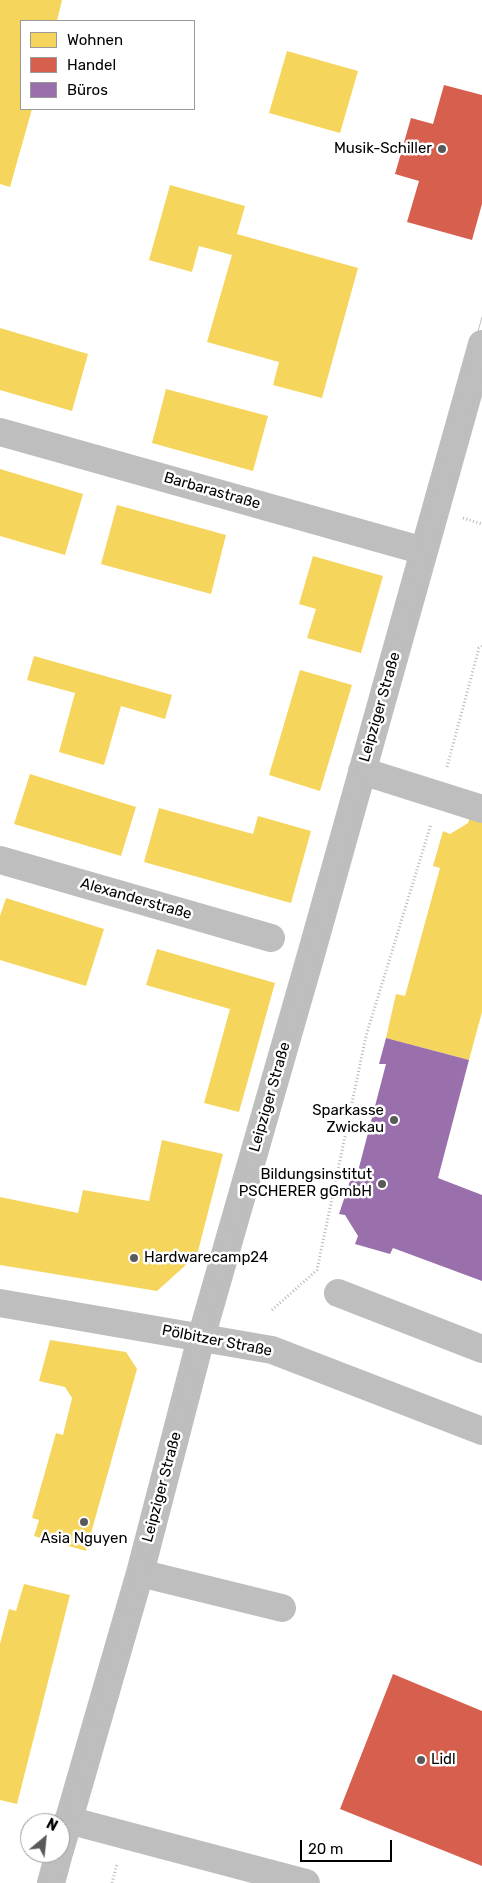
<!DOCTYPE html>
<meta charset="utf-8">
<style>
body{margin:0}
#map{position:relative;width:482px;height:1883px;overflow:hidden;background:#fff;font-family:Rubik,sans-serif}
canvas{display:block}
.legend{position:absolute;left:20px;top:20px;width:175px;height:90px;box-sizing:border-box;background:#fff;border:1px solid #999;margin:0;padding:6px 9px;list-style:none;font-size:15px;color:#000}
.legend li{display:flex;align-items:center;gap:10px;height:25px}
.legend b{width:25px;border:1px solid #999}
.north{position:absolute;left:20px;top:1813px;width:50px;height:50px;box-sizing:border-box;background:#fff;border:1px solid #999;border-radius:50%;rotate:28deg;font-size:14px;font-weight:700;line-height:20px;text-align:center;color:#000}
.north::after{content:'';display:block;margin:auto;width:18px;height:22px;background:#595959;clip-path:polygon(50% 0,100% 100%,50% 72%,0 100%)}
.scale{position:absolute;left:300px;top:1840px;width:92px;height:22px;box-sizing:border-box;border:2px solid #000;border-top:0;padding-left:6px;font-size:15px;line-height:18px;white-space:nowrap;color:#000;-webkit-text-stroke:4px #fff;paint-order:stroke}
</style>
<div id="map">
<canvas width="482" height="1883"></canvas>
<ul class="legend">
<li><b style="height:14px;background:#f6d55c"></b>Wohnen</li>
<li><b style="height:14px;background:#d6604d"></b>Handel</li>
<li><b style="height:14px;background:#9970ab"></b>Büros</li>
</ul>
<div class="north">N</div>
<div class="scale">20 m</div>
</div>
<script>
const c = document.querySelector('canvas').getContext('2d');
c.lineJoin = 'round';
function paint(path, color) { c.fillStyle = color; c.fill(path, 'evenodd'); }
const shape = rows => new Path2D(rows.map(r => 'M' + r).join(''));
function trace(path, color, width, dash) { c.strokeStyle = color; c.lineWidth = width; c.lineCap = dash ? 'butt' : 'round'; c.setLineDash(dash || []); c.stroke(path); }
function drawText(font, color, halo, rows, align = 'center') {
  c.font = font + ' Rubik,sans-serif'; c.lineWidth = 5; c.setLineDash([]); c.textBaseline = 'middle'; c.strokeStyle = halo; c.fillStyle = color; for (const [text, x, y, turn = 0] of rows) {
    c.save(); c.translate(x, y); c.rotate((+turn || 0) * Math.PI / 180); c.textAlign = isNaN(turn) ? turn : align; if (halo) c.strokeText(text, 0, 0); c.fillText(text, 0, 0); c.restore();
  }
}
paint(shape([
 [0,0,62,0,57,21,21,21,21,109,32,109,10,187,0,184],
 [287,51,358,71,340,133,269,113],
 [170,185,245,206,237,234,358,268,322,398,273,385,279,362,207,342,232,255,199,246,192,272,149,260],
 [0,328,88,354,72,411,0,390],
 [166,389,268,416,253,471,152,443],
 [0,469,83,494,65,555,0,536],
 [117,505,226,535,211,594,101,564],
 [313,556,383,576,361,653,307,638,316,609,299,604],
 [34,656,172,695,165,719,121,706,104,765,59,752,75,693,27,680],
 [300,670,352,685,320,791,269,775],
 [30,774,136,807,121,856,14,824],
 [159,808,253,834,258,816,311,831,291,903,144,862],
 [471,815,482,818,482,1012,469,1060,386,1038,396,994,405,996,440,868,433,866,443,831,450,834,468,823],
 [6,898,104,929,86,986,0,960,0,916],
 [157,949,275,983,239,1112,204,1103,230,1009,146,985],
 [162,1140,223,1154,197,1255,157,1291,0,1265,0,1197,78,1213,83,1190,149,1201],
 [50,1340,126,1352,137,1369,86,1551,34,1536,39,1520,32,1518,56,1433,63,1435,72,1398,65,1387,39,1381],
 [24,1584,70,1595,17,1804,0,1800,0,1644,9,1609,16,1611]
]), '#f6d55c');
paint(shape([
 [444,85,482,95,482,204,472,240,407,222,419,181,395,174,411,118,433,124],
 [393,1674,482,1711,482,1866,340,1809]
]), '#d6604d');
paint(shape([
 [386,1038,469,1060,438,1178,482,1195,482,1281,393,1248,390,1254,355,1244,358,1236,345,1215,339,1214,351,1178,356,1179,386,1064,379,1064]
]), '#9970ab');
trace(shape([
 [463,518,482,524],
 [447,767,479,648,482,646],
 [272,1310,317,1270,366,1036,431,824],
 [112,1883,117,1864]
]), '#b8b8b8', 3, [1, 2.5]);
trace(shape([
 [0,432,424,551],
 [362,771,482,809],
 [0,860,271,938],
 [338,1293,482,1349],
 [0,1303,272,1350,482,1431],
 [140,1573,282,1608],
 [68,1820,306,1883],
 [60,1850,140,1573,201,1338,312,951,482,344],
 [51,1883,59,1853]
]), '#bebebe', 28);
trace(shape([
 [60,1829,133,1573,194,1336,306,950,482,317],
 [44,1883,53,1853],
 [57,1883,146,1575,206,1340,327,928,368,771,444,512,482,372]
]), '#bdbdbd', 1);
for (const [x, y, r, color] of [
 [442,149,5,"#595959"],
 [394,1120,5,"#595959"],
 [382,1184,5,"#595959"],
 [134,1258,5,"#595959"],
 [84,1522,5,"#595959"],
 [421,1760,5,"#595959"]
]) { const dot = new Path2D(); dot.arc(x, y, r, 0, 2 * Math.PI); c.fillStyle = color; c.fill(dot); trace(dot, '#fff', 2); }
drawText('15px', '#000', '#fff', [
 ["Musik-Schiller",432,149],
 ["Sparkasse",384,1111],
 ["Zwickau",384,1128],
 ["Bildungsinstitut",372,1175],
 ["PSCHERER gGmbH",372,1192],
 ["Hardwarecamp24",144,1258,"left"],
 ["Asia Nguyen",84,1539,"center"],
 ["Lidl",431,1760,"left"]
], 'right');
drawText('15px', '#000', '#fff', [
 ["Barbarastraße",212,491,16],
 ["Leipziger Straße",380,707,-74],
 ["Alexanderstraße",136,899,16],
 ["Leipziger Straße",270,1097,-74],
 ["Pölbitzer Straße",217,1341,11],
 ["Leipziger Straße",162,1487,-75]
]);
</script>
